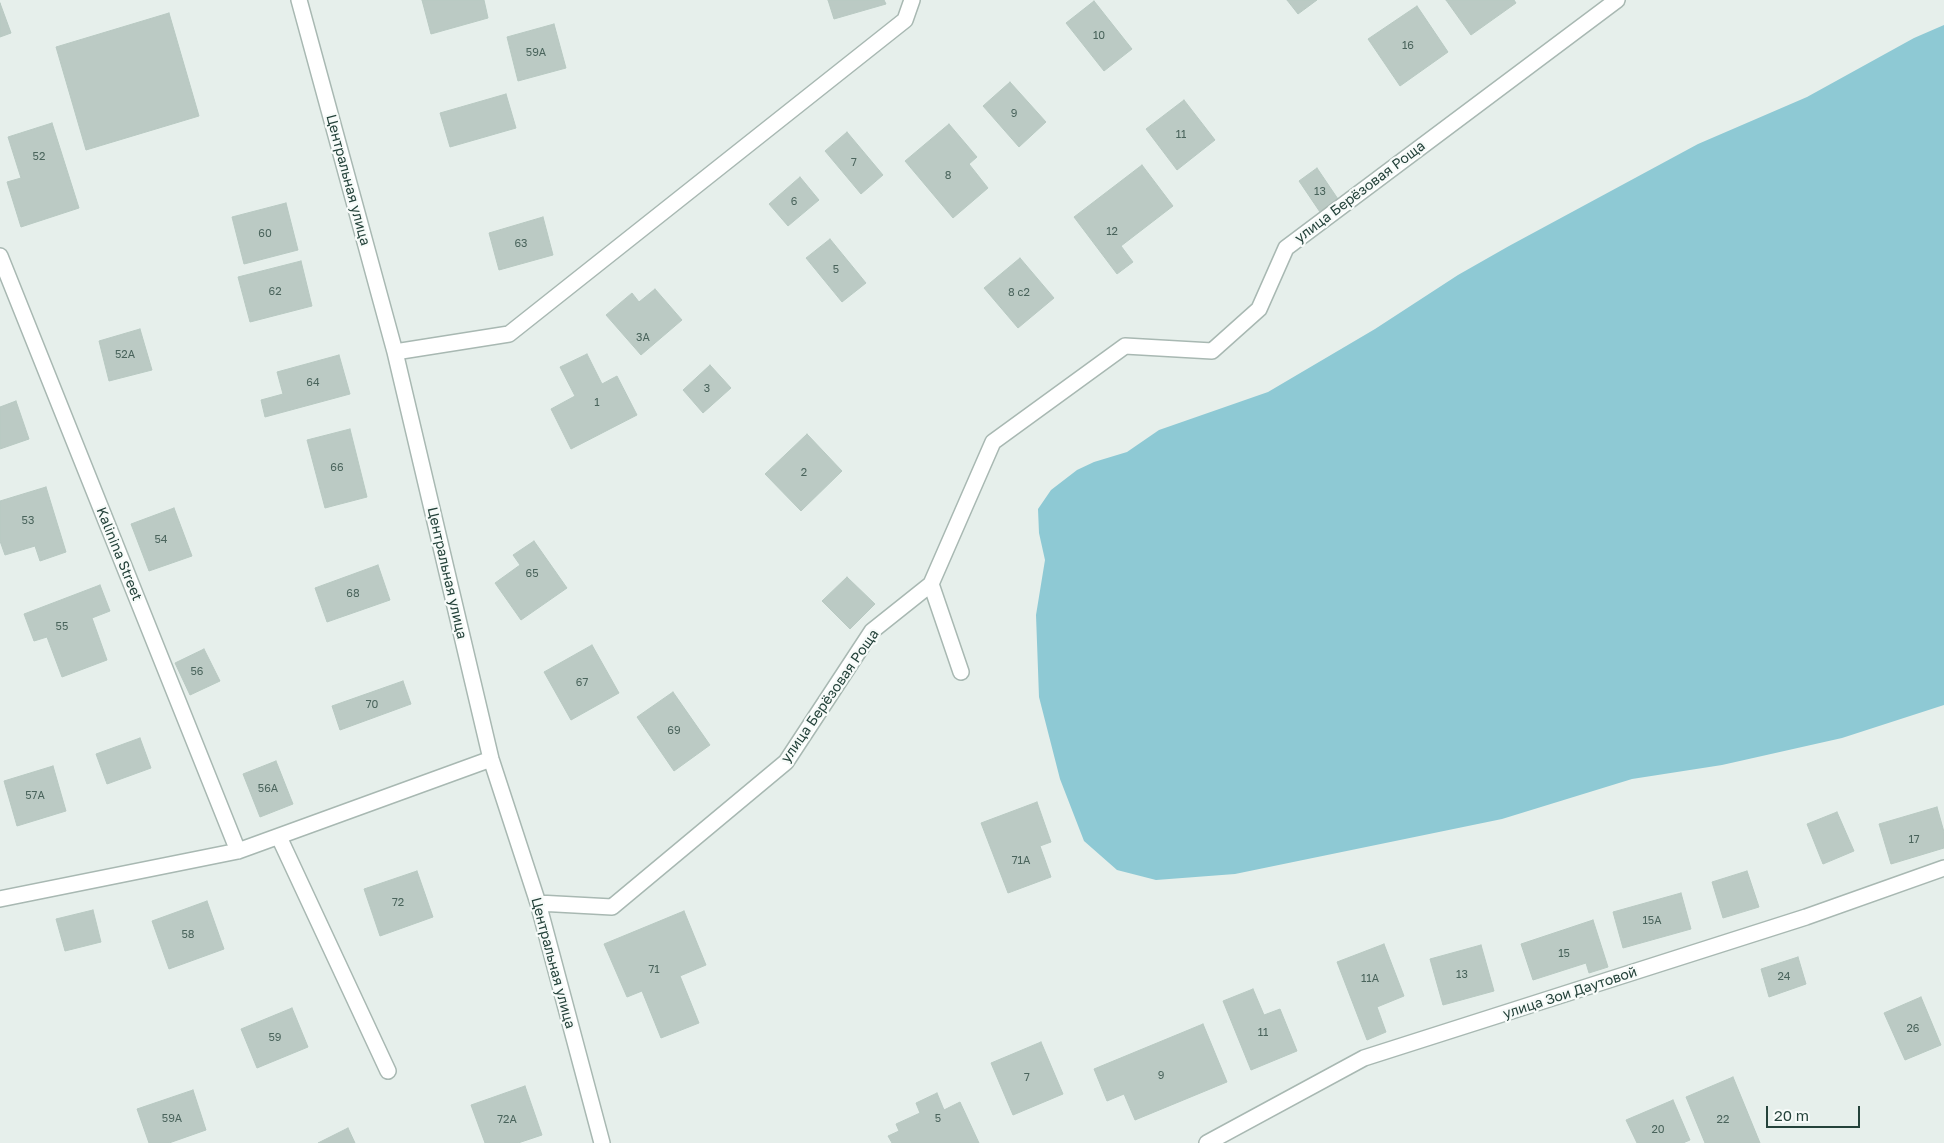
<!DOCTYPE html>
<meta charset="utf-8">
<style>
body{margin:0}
#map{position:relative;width:1944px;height:1143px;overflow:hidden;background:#e6efeb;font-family:"Golos Text",sans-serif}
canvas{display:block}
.scale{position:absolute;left:1766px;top:1106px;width:94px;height:22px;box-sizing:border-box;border:2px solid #24423a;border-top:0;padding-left:6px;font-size:15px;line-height:18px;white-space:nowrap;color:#24423a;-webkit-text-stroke:4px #f7fbf9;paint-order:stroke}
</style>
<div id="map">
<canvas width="1944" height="1143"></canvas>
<div class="scale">20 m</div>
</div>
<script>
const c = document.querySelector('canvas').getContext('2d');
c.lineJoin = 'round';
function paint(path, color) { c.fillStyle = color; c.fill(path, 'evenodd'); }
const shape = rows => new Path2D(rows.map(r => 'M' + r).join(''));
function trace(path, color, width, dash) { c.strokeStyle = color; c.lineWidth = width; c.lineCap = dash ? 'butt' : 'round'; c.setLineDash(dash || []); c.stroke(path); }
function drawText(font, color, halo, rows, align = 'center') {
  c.font = font + ' "Golos Text",sans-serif'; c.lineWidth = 4.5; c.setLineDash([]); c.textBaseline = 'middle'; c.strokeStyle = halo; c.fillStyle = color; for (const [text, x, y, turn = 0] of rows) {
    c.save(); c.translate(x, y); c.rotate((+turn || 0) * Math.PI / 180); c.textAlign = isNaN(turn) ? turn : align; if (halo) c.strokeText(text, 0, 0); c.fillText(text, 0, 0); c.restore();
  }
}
paint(shape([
 [1944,25,1944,705,1842,738,1722,765,1632,779,1502,819,1235,874,1156,880,1117,870,1084,841,1060,779,1039,697,1036,615,1045,560,1039,533,1038,509,1051,490,1077,470,1094,462,1127,452,1159,430,1268,392,1375,329,1458,275,1509,246,1698,144,1807,97,1914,38]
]), '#8ec9d4');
const building = shape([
 [422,0,484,0,488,18,431,34,422,0],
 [828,0,884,0,886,4,834,19,828,0],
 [1287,0,1317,0,1298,14,1287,0],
 [1446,0,1514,0,1516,3,1471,35,1446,0],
 [1094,1,1132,49,1104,71,1066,23,1094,1],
 [0,3,11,33,0,37,0,3],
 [1417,6,1448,52,1400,86,1368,39,1417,6],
 [169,13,199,116,86,150,56,47,169,13],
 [554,24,566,68,518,81,507,37,554,24],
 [1010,82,1046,122,1019,147,983,106,1010,82],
 [506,94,516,128,450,147,440,113,506,94],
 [1184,100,1215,140,1177,170,1146,129,1184,100],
 [52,123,79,208,21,227,7,182,21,178,8,137,52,123],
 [949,124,977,157,969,164,988,188,953,218,905,161,949,124],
 [847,132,883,175,861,194,825,151,847,132],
 [1142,165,1173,206,1121,246,1133,262,1117,274,1074,217,1142,165],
 [1317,168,1340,202,1322,215,1299,181,1317,168],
 [800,177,819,200,788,226,769,204,800,177],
 [286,203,298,250,244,264,232,217,286,203],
 [543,217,553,255,499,270,489,233,543,217],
 [830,239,866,283,842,302,806,258,830,239],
 [1020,258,1054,298,1018,328,984,288,1020,258],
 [301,261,312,306,250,322,238,277,301,261],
 [655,289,682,320,641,355,606,315,632,293,639,302,655,289],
 [140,329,152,370,109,381,99,341,140,329],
 [587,354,602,384,617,376,637,415,571,449,551,409,575,396,560,367,587,354],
 [339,355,350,394,265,417,261,400,283,394,277,372,339,355],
 [710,365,731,388,703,413,683,390,710,365],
 [16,401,29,439,0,449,0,407,16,401],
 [350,429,367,497,325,508,307,440,350,429],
 [807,434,842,471,801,511,765,474,807,434],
 [46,487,66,552,40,561,35,546,5,555,0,541,0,501,46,487],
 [174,508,192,556,149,571,131,524,174,508],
 [534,541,567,588,521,620,495,583,520,565,513,555,534,541],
 [378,565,390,600,327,622,315,588,378,565],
 [847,577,875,604,850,629,822,601,847,577],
 [100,585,110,611,92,618,107,660,62,677,47,637,34,641,24,614,100,585],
 [592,645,619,693,571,720,544,672,592,645],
 [204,649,220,681,190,695,175,663,204,649],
 [403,681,411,704,340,730,332,706,403,681],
 [673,692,710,745,674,771,637,717,673,692],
 [140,738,151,768,107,784,96,754,140,738],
 [276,761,293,804,260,817,243,774,276,761],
 [53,766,66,811,17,826,4,781,53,766],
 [1037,802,1051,842,1040,846,1051,877,1008,893,981,823,1037,802],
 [1937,807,1944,832,1944,848,1891,864,1879,824,1937,807],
 [1837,812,1854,851,1823,864,1807,824,1837,812],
 [417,871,433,917,380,936,364,889,417,871],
 [1747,871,1759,907,1723,918,1712,882,1747,871],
 [1681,893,1691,929,1623,948,1613,912,1681,893],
 [207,901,224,949,169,969,152,921,207,901],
 [93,910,101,942,65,951,56,919,93,910],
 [684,911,706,965,680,976,699,1023,661,1038,642,991,627,997,604,944,684,911],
 [1593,920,1608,967,1589,973,1586,963,1533,980,1521,944,1593,920],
 [1384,944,1404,996,1377,1007,1386,1032,1367,1040,1337,962,1384,944],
 [1481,945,1494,991,1443,1005,1430,959,1481,945],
 [1798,957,1806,984,1769,997,1761,969,1798,957],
 [1253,989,1264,1015,1280,1009,1297,1051,1251,1070,1223,1001,1253,989],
 [1921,997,1941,1045,1905,1060,1884,1013,1921,997],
 [292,1008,308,1047,257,1068,241,1029,292,1008],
 [1203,1024,1227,1082,1135,1120,1124,1094,1107,1101,1094,1069,1203,1024],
 [1041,1042,1063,1094,1013,1115,991,1063,1041,1042],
 [1733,1077,1760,1143,1705,1143,1686,1097,1733,1077],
 [525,1086,542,1135,518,1143,485,1143,471,1105,525,1086],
 [193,1090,206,1130,169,1143,149,1143,137,1109,193,1090],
 [937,1093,944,1110,960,1102,979,1143,892,1143,888,1136,899,1131,896,1124,920,1113,916,1103,937,1093],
 [1673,1100,1690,1140,1683,1143,1637,1143,1626,1120,1673,1100],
 [348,1128,355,1143,318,1143,348,1128]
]);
paint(building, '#bbcac4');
trace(building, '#b8c9c2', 1);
const minor = shape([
 [299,0,395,352,491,759,538,903,602,1143],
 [0,256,238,851],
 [395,352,509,334,905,20,912,0],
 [931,584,961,672],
 [279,837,388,1071],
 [0,899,238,851,491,759],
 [538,903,612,907,786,762,872,631,931,584,993,442,1125,346,1212,351,1259,309,1286,248,1617,0],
 [1207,1143,1364,1058,1806,917,1944,868]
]);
trace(minor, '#a8b8b2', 18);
trace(minor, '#fff', 15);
drawText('11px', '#4a645c', null, [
 ["10",1099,36],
 ["16",1408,46],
 ["59А",536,53],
 ["9",1014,114],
 ["11",1181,135],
 ["52",39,157],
 ["7",854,163],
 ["8",948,176],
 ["13",1320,192],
 ["6",794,202],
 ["12",1112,232],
 ["60",265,234],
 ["63",521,244],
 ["5",836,270],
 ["62",275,292],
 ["8 с2",1019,293],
 ["3А",643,338],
 ["52А",125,355],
 ["64",313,383],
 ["3",707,389],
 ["1",597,403],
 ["66",337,468],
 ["2",804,473],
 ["53",28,521],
 ["54",161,540],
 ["65",532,574],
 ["68",353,594],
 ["55",62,627],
 ["56",197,672],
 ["67",582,683],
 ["70",372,705],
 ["69",674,731],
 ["56А",268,789],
 ["57А",35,796],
 ["17",1914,840],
 ["71А",1021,861],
 ["72",398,903],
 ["15А",1652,921],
 ["58",188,935],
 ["15",1564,954],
 ["71",654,970],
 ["13",1462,975],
 ["24",1784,977],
 ["11А",1370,979],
 ["26",1913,1029],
 ["11",1263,1033],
 ["59",275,1038],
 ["9",1161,1076],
 ["7",1027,1078],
 ["59А",172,1119],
 ["5",938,1119],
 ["72А",507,1120],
 ["22",1723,1120],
 ["20",1658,1130]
]);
drawText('14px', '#24423a', '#f7fbf9', [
 ["Центральная улица",348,180,75],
 ["улица Берёзовая Роща",1360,192,-37],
 ["Kalinina Street",119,554,68],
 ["Центральная улица",447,573,77],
 ["улица Берёзовая Роща",830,696,-55],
 ["Центральная улица",553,963,75],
 ["улица Зои Даутовой",1570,993,-18]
]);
</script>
